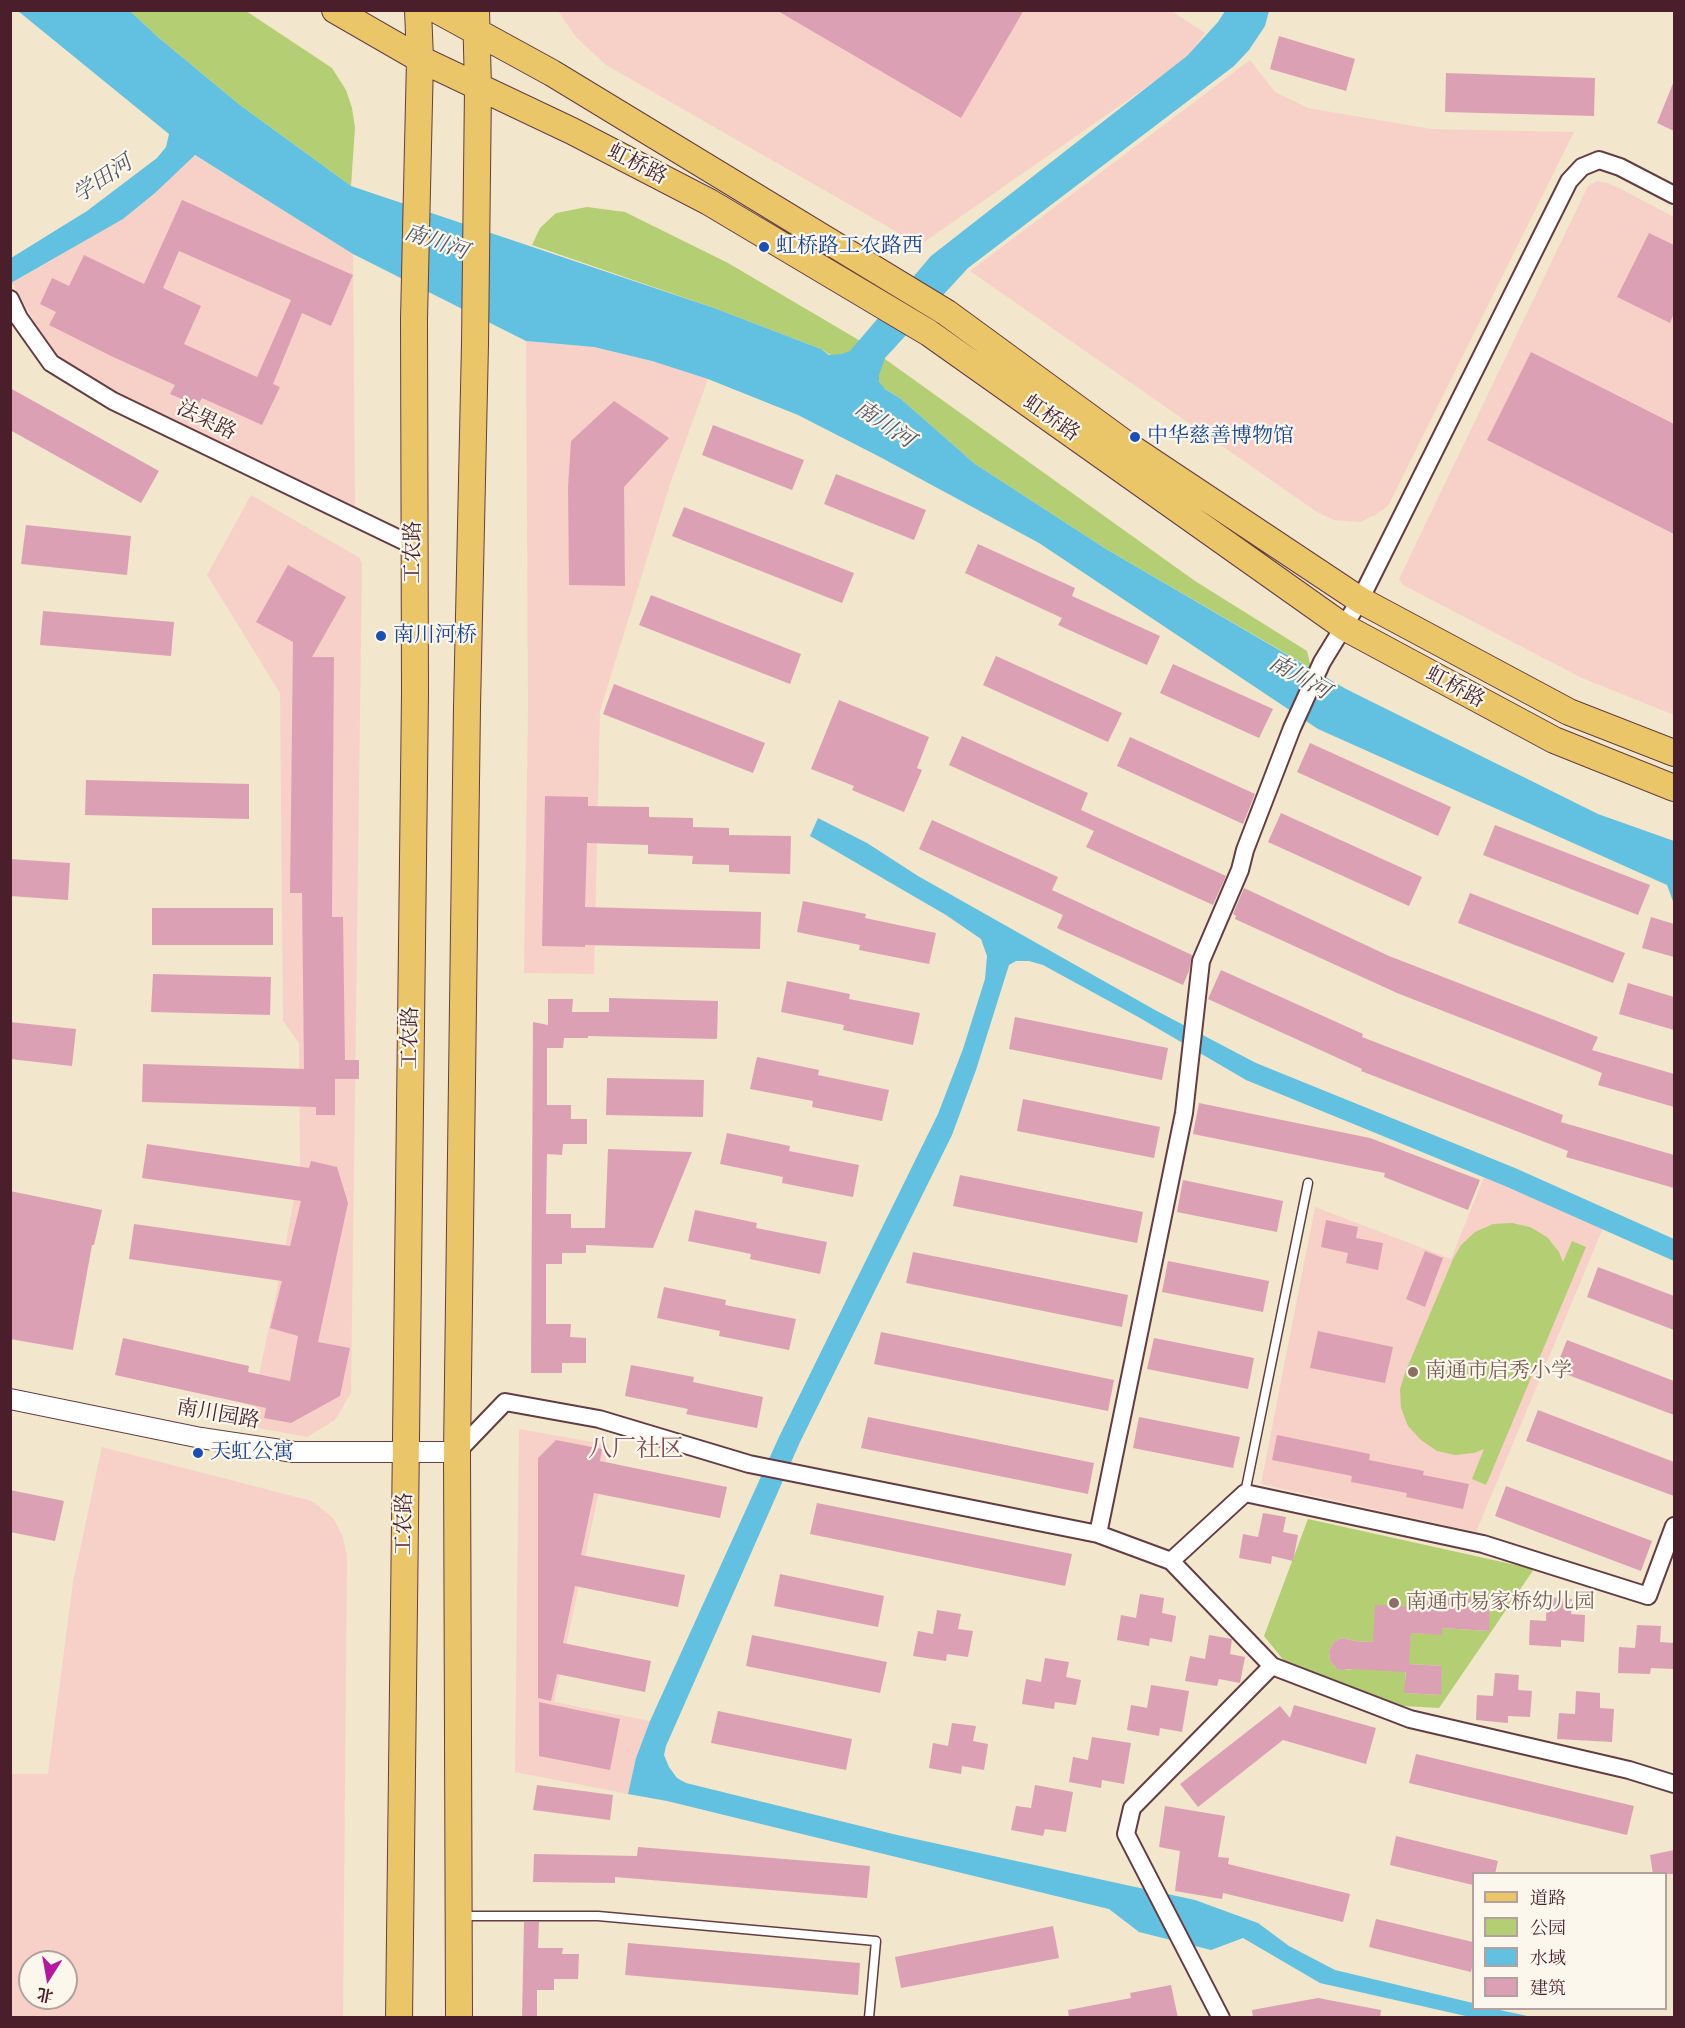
<!DOCTYPE html>
<meta charset="utf-8">
<style>
body{margin:0}
#map{position:relative;width:1685px;height:2028px;overflow:hidden;background:#f2e6cc;font-family:"Gentium Book Plus","Noto Serif SC",serif}
canvas{display:block}
.frame{position:absolute;inset:0;border:12px solid #4a1f2b;pointer-events:none}
.legend{position:absolute;left:1472px;top:1872px;width:195px;height:138px;box-sizing:border-box;background:#fbf7ec;border:2px solid #b4a19f;margin:0;padding:8px 10px;list-style:none;font-size:18px;color:#4a1f2b}
.legend li{display:flex;align-items:center;gap:12px;height:30px}
.legend b{width:30px;border:2px solid #b4a19f}
.north{position:absolute;left:18px;top:1950px;width:60px;height:60px;box-sizing:border-box;background:#fbf7ec;border:2px solid #b4a19f;border-radius:50%;rotate:191deg;font-size:16px;font-weight:700;line-height:24px;text-align:center;color:#4a1f2b}
.north::after{content:'';display:block;margin:auto;width:21px;height:27px;background:#b5179e;clip-path:polygon(50% 0,100% 100%,50% 72%,0 100%)}
</style>
<div id="map">
<canvas width="1685" height="2028"></canvas>
<div class="frame"></div>
<ul class="legend">
<li><b style="height:8px;background:#ebc669"></b>道路</li>
<li><b style="height:16px;background:#b4ce74"></b>公园</li>
<li><b style="height:16px;background:#62c0e0"></b>水域</li>
<li><b style="height:16px;background:#dca0b5"></b>建筑</li>
</ul>
<div class="north">北</div>
</div>
<script>
const c = document.querySelector('canvas').getContext('2d');
c.lineJoin = 'round';
function paint(path, color) { c.fillStyle = color; c.fill(path, 'evenodd'); }
const shape = rows => new Path2D(rows.map(r => 'M' + r).join(''));
function trace(path, color, width, dash) { c.strokeStyle = color; c.lineWidth = width; c.lineCap = dash ? 'butt' : 'round'; c.setLineDash(dash || []); c.stroke(path); }
function drawText(font, color, halo, rows, align = 'center') {
  c.font = font + ' "Gentium Book Plus","Noto Serif SC",serif'; c.lineWidth = 4.5; c.setLineDash([]); c.textBaseline = 'middle'; c.strokeStyle = halo; c.fillStyle = color; for (const [text, x, y, turn = 0] of rows) {
    c.save(); c.translate(x, y); c.rotate((+turn || 0) * Math.PI / 180); c.textAlign = isNaN(turn) ? turn : align; if (halo) c.strokeText(text, 0, 0); c.fillText(text, 0, 0); c.restore();
  }
}
paint(shape([
 [1170,10,1205,33,1185,60,920,245,606,65,576,37,558,11],
 [1250,60,1275,92,1308,108,1431,129,1574,132,1388,506,1375,515,1360,522,1334,520,1317,512,970,271],
 [194,155,353,254,355,510,340,506,88,377,51,351,12,283,123,219,155,193],
 [1597,181,1607,183,1619,188,1674,217,1674,715,1582,678,1403,585,1399,579,1588,186],
 [526,341,594,347,652,361,708,379,670,484,600,711,594,974,524,973,528,709],
 [251,495,360,558,362,564,351,1393,335,1420,307,1437,248,1426,277,1290,300,1167,299,1043,283,1021,280,693,207,575],
 [1484,1177,1603,1228,1476,1532,1261,1484,1315,1207,1451,1259],
 [519,1429,609,1445,554,1702,650,1721,636,1758,628,1794,515,1772],
 [102,1447,312,1501,334,1519,343,1537,347,1556,343,2017,11,2017,11,1774,48,1774,73,1582],
 [30,1962,66,1962,66,1998,30,1998]
]), '#f7d1c7');
paint(shape([
 [130,11,246,11,332,68,346,90,352,108,355,128,351,186,240,105,159,38],
 [587,207,625,212,728,263,857,339,1195,581,1307,651,1311,668,1106,549,975,464,901,399,821,349,714,308,532,245,540,228,556,213],
 [1512,1223,1530,1227,1547,1237,1559,1252,1563,1262,1572,1241,1586,1247,1486,1485,1472,1479,1484,1449,1474,1453,1455,1455,1437,1451,1421,1440,1408,1426,1401,1408,1400,1389,1405,1373,1453,1259,1461,1245,1475,1232,1493,1224],
 [1308,1519,1534,1569,1439,1708,1403,1706,1285,1662,1264,1636],
 [1444,1597,1490,1600,1488,1631,1442,1628,1442,1634,1411,1633,1410,1644,1400,1643,1353,1669,1348,1670,1337,1669,1330,1661,1329,1650,1334,1642,1339,1639,1344,1638,1354,1641,1373,1642,1413,1607,1413,1601,1444,1603],
 [1406,1664,1442,1666,1440,1695,1405,1693]
]), '#b4ce74');
paint(shape([
 [18,11,130,11,159,38,240,105,351,186,714,308,821,349,829,355,842,354,850,351,931,256,1187,56,1218,22,1225,11,1269,11,1265,26,1249,50,1234,66,968,268,885,358,879,375,879,382,885,389,901,399,975,464,1106,549,1346,689,1598,814,1674,841,1674,904,1667,885,1318,729,1039,543,880,457,798,415,708,379,652,361,594,347,526,341,353,254,195,155,155,193,123,219,11,283,11,258,87,211,157,158,166,147,169,134],
 [818,818,867,843,918,876,1155,1010,1256,1063,1515,1168,1674,1239,1674,1261,1505,1186,1246,1080,1140,1018,1043,965,1029,961,1016,961,1009,965,976,1070,952,1135,800,1442,666,1746,664,1755,669,1767,677,1778,686,1783,897,1835,1195,1900,1258,1923,1289,1946,1335,1970,1473,2003,1474,2008,1495,2009,1532,2017,1470,2017,1320,1983,1243,1938,1211,1950,1139,1932,1109,1909,667,1801,628,1794,636,1758,650,1721,779,1437,938,1114,963,1049,985,979,987,956,981,939,946,915,810,836]
]), '#62c0e0');
paint(shape([
 [776,10,1024,10,961,118],
 [1279,36,1355,59,1346,91,1270,69],
 [1446,73,1595,78,1594,116,1445,112],
 [1674,81,1674,131,1657,123],
 [182,200,353,275,331,326,302,313,273,384,280,387,262,425,202,398,197,406,170,394,175,385,111,356,49,325,56,312,40,304,52,278,69,286,84,255,144,284],
 [179,251,291,300,257,377,184,344,201,306,163,288],
 [1649,233,1674,245,1674,313,1670,323,1617,297],
 [1531,352,1674,424,1674,534,1487,440],
 [10,388,159,471,141,503,10,430],
 [614,401,669,438,624,487,625,586,569,585,568,487,571,441],
 [713,425,804,460,792,490,702,455],
 [836,474,926,510,914,540,824,504],
 [684,507,854,573,842,603,672,536],
 [26,525,131,536,127,575,21,564],
 [978,544,1075,588,1072,596,1160,636,1147,665,1058,625,1062,618,965,573],
 [288,565,346,597,312,657,334,657,332,917,343,917,345,1060,359,1060,359,1079,335,1079,335,1115,316,1115,316,1107,142,1102,143,1064,304,1069,302,893,290,893,293,642,256,622],
 [651,595,801,654,790,684,639,625],
 [43,611,174,622,171,656,40,645],
 [996,656,1122,713,1108,742,983,685],
 [1173,664,1273,709,1259,738,1160,693],
 [614,684,765,743,753,773,603,714],
 [839,700,929,737,917,768,922,770,904,812,852,790,854,786,811,769],
 [962,736,1088,793,1081,810,1226,876,1213,905,1086,847,1094,831,949,765],
 [1130,737,1255,794,1243,824,1117,766],
 [1310,743,1451,807,1438,836,1297,772],
 [86,780,249,784,249,819,85,815],
 [545,796,588,797,588,806,649,807,649,817,693,818,693,827,729,828,729,835,791,836,790,874,729,872,729,865,692,864,693,856,648,854,648,845,587,843,585,907,761,912,760,949,585,945,585,947,542,946],
 [1281,813,1422,877,1409,906,1268,842],
 [932,820,1058,877,1052,890,1192,955,1189,971,1183,985,1057,928,1063,915,919,849],
 [1495,825,1650,885,1638,915,1483,855],
 [10,859,70,863,68,900,10,896],
 [1244,888,1389,956,1598,1037,1592,1050,1674,1074,1674,1107,1598,1085,1602,1073,1397,993,1235,919,1236,916,1233,914],
 [1470,893,1625,953,1613,983,1458,923],
 [803,901,866,914,865,918,936,933,929,964,859,950,860,945,797,932],
 [152,908,273,908,273,945,152,945],
 [1651,917,1674,924,1674,957,1642,948],
 [1221,970,1363,1034,1362,1037,1563,1115,1561,1122,1674,1155,1674,1188,1566,1157,1568,1151,1361,1071,1362,1069,1208,999],
 [153,974,271,977,270,1015,151,1012],
 [787,981,850,994,849,999,920,1013,913,1045,843,1030,844,1025,781,1012],
 [1628,983,1674,997,1674,1030,1619,1014],
 [609,998,718,1001,717,1039,588,1036,588,1038,564,1038,563,1048,547,1048,547,1105,571,1105,571,1119,587,1119,587,1144,563,1144,562,1155,547,1154,546,1214,571,1214,571,1228,605,1228,608,1149,692,1152,653,1248,586,1245,586,1253,562,1253,562,1264,546,1264,546,1324,571,1324,570,1337,586,1338,586,1363,562,1363,562,1373,531,1373,533,1022,548,1025,548,999,573,999,572,1012,609,1012],
 [1015,1017,1168,1048,1162,1080,1009,1049],
 [10,1022,76,1029,72,1066,10,1059],
 [757,1057,819,1070,818,1075,889,1090,882,1121,812,1107,813,1101,750,1089],
 [607,1078,704,1080,703,1117,606,1115],
 [1023,1099,1160,1127,1154,1158,1017,1131],
 [1199,1103,1370,1138,1480,1180,1468,1210,1384,1177,1385,1173,1193,1134],
 [727,1133,790,1146,789,1151,859,1165,853,1197,782,1183,783,1177,720,1164],
 [147,1144,309,1168,311,1161,337,1167,348,1203,318,1342,350,1348,340,1396,291,1423,264,1418,266,1408,115,1375,123,1338,249,1366,248,1372,290,1381,298,1336,270,1328,282,1281,129,1259,134,1224,290,1246,301,1201,142,1178],
 [960,1175,1143,1212,1137,1243,953,1206],
 [1183,1180,1283,1201,1277,1232,1177,1212],
 [10,1191,102,1210,94,1245,92,1245,73,1350,10,1339],
 [695,1210,757,1223,756,1228,827,1242,820,1274,750,1259,751,1254,688,1241],
 [1326,1220,1358,1227,1356,1238,1383,1243,1378,1270,1346,1263,1348,1253,1321,1247],
 [1425,1251,1443,1258,1425,1307,1406,1299],
 [913,1252,1128,1295,1122,1327,906,1283],
 [1168,1261,1269,1281,1263,1312,1162,1292],
 [1598,1267,1674,1296,1674,1330,1587,1297],
 [664,1287,726,1300,725,1305,796,1319,789,1350,719,1336,720,1331,657,1318],
 [1318,1331,1393,1347,1385,1383,1310,1368],
 [881,1332,1114,1380,1108,1411,874,1364],
 [1154,1338,1254,1358,1248,1389,1147,1369],
 [1567,1340,1674,1381,1674,1415,1555,1370],
 [631,1365,694,1377,693,1382,763,1397,757,1428,686,1414,688,1409,625,1396],
 [1538,1410,1674,1462,1674,1496,1526,1441],
 [868,1417,1094,1463,1088,1494,861,1448],
 [1139,1417,1240,1437,1233,1468,1133,1448],
 [1277,1435,1370,1454,1369,1460,1424,1471,1423,1475,1469,1484,1463,1509,1406,1497,1407,1493,1351,1482,1352,1476,1272,1460],
 [556,1440,602,1449,600,1461,727,1487,720,1518,594,1493,581,1555,685,1575,678,1607,575,1586,563,1643,651,1661,645,1692,557,1674,551,1701,538,1698,538,1458],
 [1506,1486,1652,1541,1641,1571,1495,1516],
 [10,1490,64,1501,55,1541,10,1532],
 [817,1503,1072,1554,1065,1586,810,1534],
 [1263,1513,1286,1517,1283,1532,1298,1535,1293,1561,1272,1556,1271,1564,1239,1558,1243,1534,1258,1537],
 [780,1574,884,1596,878,1627,774,1606],
 [1140,1594,1164,1598,1162,1613,1176,1616,1172,1642,1150,1638,1149,1646,1117,1640,1121,1615,1136,1618],
 [1444,1597,1490,1599,1489,1631,1442,1628,1442,1635,1411,1633,1409,1664,1442,1666,1441,1695,1404,1693,1406,1672,1353,1669,1342,1670,1337,1669,1330,1661,1329,1650,1334,1642,1339,1639,1344,1638,1354,1641,1373,1642,1375,1605,1413,1607,1413,1601,1444,1603],
 [1547,1597,1572,1599,1571,1614,1585,1615,1584,1642,1561,1640,1561,1647,1529,1645,1530,1620,1546,1621],
 [937,1610,961,1614,958,1629,973,1631,968,1657,947,1654,946,1661,913,1656,918,1631,933,1634],
 [1637,1625,1661,1626,1660,1642,1674,1643,1673,1669,1651,1668,1650,1674,1618,1673,1619,1647,1635,1648],
 [752,1635,887,1662,880,1693,746,1666],
 [1209,1635,1232,1639,1230,1654,1245,1657,1240,1683,1219,1679,1217,1686,1185,1681,1190,1656,1205,1659],
 [1045,1658,1069,1662,1066,1677,1081,1680,1076,1705,1055,1702,1054,1709,1022,1704,1026,1679,1041,1682],
 [1495,1673,1519,1675,1518,1690,1532,1691,1530,1717,1508,1716,1508,1723,1476,1720,1477,1695,1493,1696],
 [1151,1685,1189,1691,1182,1732,1160,1728,1159,1736,1127,1730,1131,1705,1147,1708],
 [1576,1691,1600,1693,1600,1708,1614,1709,1612,1742,1557,1739,1559,1713,1575,1714],
 [539,1702,620,1719,610,1770,539,1756],
 [1294,1705,1376,1728,1366,1764,1283,1740,1198,1807,1180,1784,1280,1706,1290,1718],
 [718,1711,852,1739,846,1770,711,1743],
 [952,1723,976,1726,973,1741,988,1744,984,1770,962,1766,961,1774,929,1768,933,1743,948,1746],
 [1092,1737,1131,1743,1124,1784,1102,1780,1101,1788,1069,1782,1073,1757,1088,1760],
 [1416,1754,1634,1806,1627,1835,1409,1783],
 [537,1785,613,1795,610,1820,533,1810],
 [1035,1785,1073,1792,1066,1832,1045,1829,1043,1836,1011,1830,1016,1806,1031,1808],
 [1165,1806,1225,1816,1218,1857,1229,1858,1228,1864,1350,1894,1343,1922,1223,1893,1222,1899,1175,1891,1180,1851,1159,1847],
 [1396,1836,1498,1861,1495,1874,1473,1874,1473,1885,1390,1865],
 [638,1847,870,1866,867,1898,615,1877,615,1883,533,1882,534,1854,637,1856],
 [1674,1850,1674,1874,1653,1874,1650,1855],
 [1376,1919,1473,1942,1473,1962,1471,1972,1369,1947],
 [524,1922,539,1922,538,1948,563,1948,562,1954,579,1954,578,1979,554,1979,554,1990,537,1990,537,2018,522,2018],
 [1053,1926,1059,1958,901,1988,895,1957],
 [628,1943,860,1963,858,1995,625,1975],
 [1171,1985,1178,2018,1069,2018,1068,2010,1131,1998,1130,1993],
 [1318,1998,1381,2010,1380,2018,1253,2018,1252,2010]
]), '#dca0b5');
const service = shape([
 [1245,1493,1308,1183],
 [463,1916,598,1916,876,1941,869,2018]
]);
const minor = shape([
 [10,299,19,318,51,363,113,401,414,546],
 [457,1452,505,1402,599,1419,749,1464,1098,1534,1171,1561,1272,1666,1410,1719,1629,1770,1674,1784],
 [1098,1534,1184,1113,1201,961,1240,870,1245,850,1292,728,1322,662,1360,600,1569,181,1582,167,1599,160,1620,167,1674,195],
 [1171,1561,1245,1493,1483,1544,1648,1596,1674,1526],
 [1221,2018,1126,1834,1132,1808,1272,1666]
]);
const tertiary = shape([
 [10,1399,201,1438,294,1452,457,1452]
]);
const primary = shape([
 [335,10,420,59,572,131,709,202,929,333,1344,627,1554,740,1674,788],
 [437,10,552,73,947,313,1130,447,1360,600,1569,712,1674,753],
 [399,2018,415,694,414,319,420,59,418,10],
 [459,2018,457,1452,467,707,475,344,478,88,476,10]
]);
trace(service, '#633d43', 11);
trace(minor, '#633d43', 20);
trace(tertiary, '#633d43', 22);
trace(primary, '#633d43', 28);
trace(service, '#fff', 8);
trace(minor, '#fff', 16);
trace(tertiary, '#fff', 20);
trace(primary, '#ebc669', 26);
for (const [x, y, r, color] of [
 [764,247,6,"#1a4fb4"],
 [1135,437,6,"#1a4fb4"],
 [381,636,6,"#1a4fb4"],
 [1413,1372,6,"#8d6e63"],
 [198,1453,6,"#1a4fb4"],
 [1394,1603,6,"#8d6e63"]
]) { const dot = new Path2D(); dot.arc(x, y, r, 0, 2 * Math.PI); c.fillStyle = color; c.fill(dot); trace(dot, '#fbf7ec', 2); }
drawText('21px', '#4a1f2b', '#fbf7ec', [
 ["虹桥路",637,165,27],
 ["虹桥路",1051,419,35],
 ["法果路",206,421,26],
 ["工农路",414,552,-90],
 ["虹桥路",1455,688,28],
 ["工农路",411,1038,-89],
 ["南川园路",218,1415,10],
 ["工农路",405,1524,-89]
]);
drawText('21px', '#164399', '#fbf7ec', [
 ["虹桥路工农路西",776,247],
 ["中华慈善博物馆",1147,437],
 ["南川河桥",393,636],
 ["天虹公寓",210,1453]
], 'left');
drawText('21px', '#785e54', '#fbf7ec', [
 ["南通市启秀小学",1425,1372],
 ["南通市易家桥幼儿园",1406,1603]
], 'left');
drawText('italic 22px', '#52576a', '#fbf7ec', [
 ["学田河",103,180,-34],
 ["南川河",436,243,19],
 ["南川河",884,425,34],
 ["南川河",1299,678,30]
]);
drawText('24px', '#7d4c5b', '#fbf7ec', [
 ["八厂社区",636,1450]
]);
</script>
